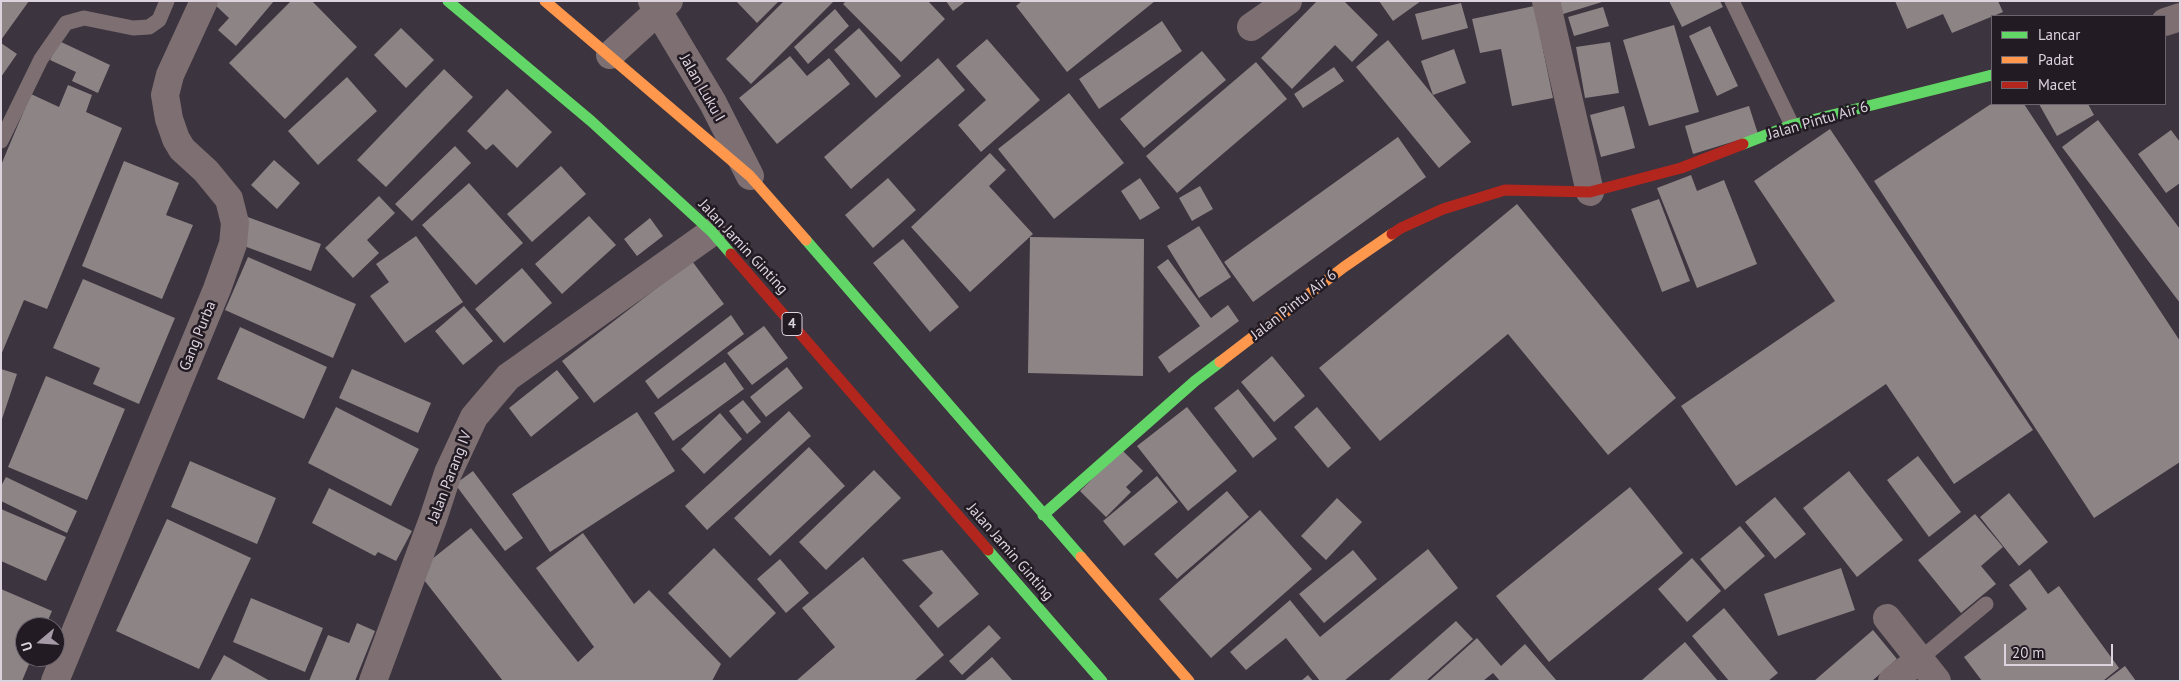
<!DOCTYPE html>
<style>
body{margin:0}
#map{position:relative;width:2181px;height:682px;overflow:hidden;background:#3c343e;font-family:"PT Sans",sans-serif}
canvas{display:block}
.frame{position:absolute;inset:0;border:2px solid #ddd3df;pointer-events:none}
.legend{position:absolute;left:1991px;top:15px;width:175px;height:90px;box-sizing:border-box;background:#221b23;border:1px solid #6d656e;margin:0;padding:6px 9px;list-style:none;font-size:15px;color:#ddd3df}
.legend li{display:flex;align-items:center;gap:10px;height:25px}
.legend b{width:25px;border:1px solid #6d656e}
.north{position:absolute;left:15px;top:617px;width:50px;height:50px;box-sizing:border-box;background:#221b23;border:1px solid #6d656e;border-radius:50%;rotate:252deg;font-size:14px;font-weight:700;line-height:20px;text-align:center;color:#ddd3df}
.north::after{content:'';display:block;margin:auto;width:18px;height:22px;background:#a59ba7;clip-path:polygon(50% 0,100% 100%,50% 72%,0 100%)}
.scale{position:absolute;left:2004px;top:644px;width:109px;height:22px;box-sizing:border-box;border:2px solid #ddd3df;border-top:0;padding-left:6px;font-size:15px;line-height:18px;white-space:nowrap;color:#ddd3df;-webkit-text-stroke:4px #221b23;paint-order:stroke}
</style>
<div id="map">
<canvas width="2181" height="682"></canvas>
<div class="frame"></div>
<ul class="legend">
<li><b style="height:6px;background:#63d668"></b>Lancar</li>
<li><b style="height:6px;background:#ff974d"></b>Padat</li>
<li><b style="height:6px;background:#b3261e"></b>Macet</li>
</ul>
<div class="north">U</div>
<div class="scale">20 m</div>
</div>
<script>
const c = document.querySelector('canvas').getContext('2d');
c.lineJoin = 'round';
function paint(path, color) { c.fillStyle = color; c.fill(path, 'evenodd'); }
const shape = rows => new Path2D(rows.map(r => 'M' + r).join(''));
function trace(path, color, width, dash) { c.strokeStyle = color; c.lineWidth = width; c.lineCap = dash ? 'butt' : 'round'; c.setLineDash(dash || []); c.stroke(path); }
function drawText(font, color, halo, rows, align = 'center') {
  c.font = font + ' "PT Sans",sans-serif'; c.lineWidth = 5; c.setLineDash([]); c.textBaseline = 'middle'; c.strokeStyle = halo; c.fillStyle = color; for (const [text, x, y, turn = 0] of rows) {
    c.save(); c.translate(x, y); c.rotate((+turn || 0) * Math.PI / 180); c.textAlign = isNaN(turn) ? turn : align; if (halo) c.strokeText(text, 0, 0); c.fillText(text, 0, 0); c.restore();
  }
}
paint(shape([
 [1,1,29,1,1,40],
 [211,1,274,1,236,46,218,30,229,18],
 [291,1,312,1,357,47,285,119,229,63],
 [736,1,779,1,757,23],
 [784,1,834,1,751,84,726,59],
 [846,1,928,1,945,19,901,62,843,4],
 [946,1,966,1,953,11],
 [1022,1,1155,1,1067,72,1016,6],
 [1317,1,1344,1,1378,35,1352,62,1335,45,1292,89,1261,58],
 [1379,1,1421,1,1393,21],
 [1560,1,1602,1,1602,2,1563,14],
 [1669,1,1720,1,1723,7,1682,27],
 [1895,1,1998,1,2003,12,1952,33,1943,14,1907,29],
 [1461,3,1468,28,1422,40,1415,14],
 [1534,6,1553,98,1512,106,1501,49,1480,53,1472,19],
 [1603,7,1609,26,1574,36,1568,17],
 [835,9,849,26,808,64,794,47],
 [1162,21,1182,51,1099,109,1079,79],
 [1674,25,1699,112,1649,126,1623,40],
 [1710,26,1738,86,1717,96,1689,36],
 [401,28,434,60,406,88,374,55],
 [859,28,901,76,876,98,834,50],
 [987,39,1040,100,981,152,958,125,986,100,956,66],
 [1388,40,1471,142,1439,168,1356,67],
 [59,41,110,65,98,93,72,81,76,72,50,60],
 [1610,42,1619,93,1585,98,1576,47],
 [1,43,17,54,1,77],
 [1454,49,1466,83,1433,95,1421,61],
 [1202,51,1226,80,1144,148,1120,119],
 [790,56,807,76,829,58,850,84,777,144,739,98],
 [938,58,965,90,851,189,824,157],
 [1256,62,1287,99,1177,193,1146,156],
 [1334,67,1344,81,1303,108,1294,94],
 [444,69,473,97,386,187,357,160],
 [347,77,377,111,318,165,288,131],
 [68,85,92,95,86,112,122,128,47,309,24,300,1,355,1,165,31,94,59,107],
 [507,89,552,132,517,168,493,144,486,150,467,131],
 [1069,93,1124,163,1054,219,998,149],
 [1991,104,2024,104,2180,341,2180,462,2094,518,1874,181],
 [2039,104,2088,104,2094,115,2057,136],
 [1624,106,1635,148,1601,157,1590,115],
 [1749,106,1758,134,1693,154,1685,126],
 [2098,120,2180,229,2180,303,2062,147],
 [1830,129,2033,430,1954,484,1886,384,1736,486,1681,406,1835,301,1754,181],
 [2171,130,2180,142,2180,183,2166,193,2138,154],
 [1398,137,1426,177,1253,302,1224,262],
 [455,146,471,163,412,221,395,204],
 [990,153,1006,170,989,186,1033,234,970,292,911,227],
 [274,160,300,183,277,209,251,185],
 [124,161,179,183,166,215,193,225,162,299,82,266],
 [561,166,586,194,532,242,507,214],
 [1691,175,1697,191,1724,180,1757,264,1697,288,1657,188],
 [888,178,916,210,873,248,845,215],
 [1140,178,1160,208,1140,220,1121,191],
 [469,183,523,243,476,285,422,225],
 [1200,186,1213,209,1192,221,1179,198],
 [379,196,395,213,367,240,379,253,353,278,325,248],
 [1659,199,1690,281,1662,292,1631,209],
 [1517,204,1676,398,1608,455,1508,334,1380,441,1319,368],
 [245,216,321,244,311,271,236,243],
 [589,216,616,245,562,294,535,264],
 [650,218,663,236,637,256,624,239],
 [1199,226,1231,277,1199,298,1167,246],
 [416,236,463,302,405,343,370,296,389,282,376,264],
 [1030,237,1144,239,1143,376,1028,373],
 [903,239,959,307,930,332,873,263],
 [248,257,356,304,333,358,225,310],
 [1168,259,1211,318,1228,305,1239,321,1169,373,1158,357,1200,326,1157,267],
 [692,261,724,304,594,403,562,361],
 [522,268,552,303,504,343,475,309],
 [83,279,175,318,139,404,93,384,100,368,53,348],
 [464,306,493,341,463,365,435,331],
 [731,315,744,334,658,399,645,381],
 [764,326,788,358,752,385,727,353],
 [240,327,327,367,304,419,217,379],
 [1272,356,1305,396,1274,422,1241,382],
 [725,362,744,389,673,441,654,413],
 [787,367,803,388,766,417,750,397],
 [1,369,17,374,2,419,1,419],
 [352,369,431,403,418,433,339,398],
 [557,370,579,398,531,437,509,408],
 [46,376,125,409,87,500,8,467],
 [1238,389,1277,439,1253,458,1214,408],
 [743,400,761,422,747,434,729,411],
 [336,407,419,449,391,506,308,463],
 [1187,407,1237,471,1188,511,1137,446],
 [1317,407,1351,448,1328,468,1294,427],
 [789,411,811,436,707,530,685,506],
 [637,412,675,471,550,552,512,494],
 [720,413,742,439,704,474,681,449],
 [809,447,845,486,770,556,734,518],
 [1122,450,1143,471,1126,487,1131,492,1106,517,1080,491],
 [1918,456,1961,512,1929,537,1887,480],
 [190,461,276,498,257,544,171,507],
 [874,470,901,498,826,570,799,542],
 [473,471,523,538,505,551,455,484],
 [1849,471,1903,540,1857,577,1803,508],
 [1157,476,1178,502,1124,546,1103,521],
 [6,477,77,511,67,533,1,501,1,486],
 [1630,487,1683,553,1549,662,1496,596],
 [329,488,412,531,396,561,378,552,375,556,312,523],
 [1227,491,1249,517,1177,579,1154,554],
 [2009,493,2048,542,2019,566,1980,517],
 [1775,497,1806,534,1775,559,1745,522],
 [1337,498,1362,522,1326,560,1301,536],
 [1,509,66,537,46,581,1,561],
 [1260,510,1312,569,1211,658,1159,599],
 [1975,514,2003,547,1981,566,1996,584,1961,613,1918,560],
 [167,519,251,558,199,669,116,631],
 [1740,526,1765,556,1725,590,1700,559],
 [471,528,578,662,594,647,536,568,583,533,634,604,649,590,721,664,712,681,503,681,417,571],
 [714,548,776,613,730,658,668,593],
 [1428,549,1458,588,1344,681,1320,681,1286,638,1246,670,1230,652,1290,600,1320,637],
 [942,550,979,594,938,628,919,606,933,593,902,560],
 [1353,550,1377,579,1324,623,1299,594],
 [863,557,944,655,914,681,796,681,835,647,802,608],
 [1692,558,1721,591,1687,622,1658,589],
 [780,559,809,593,786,613,757,579],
 [1841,568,1855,610,1778,636,1764,594],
 [2030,569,2048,594,2059,586,2119,668,2103,681,1982,681,1964,657,2027,609,2009,585],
 [1,589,52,611,45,627,25,627,25,657,32,657,22,681,1,681],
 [251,598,323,628,305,672,233,642],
 [1724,608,1778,673,1768,681,1729,681,1692,636],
 [1456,621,1473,639,1426,681,1388,681],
 [357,623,375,631,355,681,309,681,328,635,349,643],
 [989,625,1001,638,962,675,949,661],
 [1873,630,1897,659,1872,681,1814,681],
 [1477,638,1501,666,1525,644,1557,681,1500,681,1493,673,1483,681,1429,681],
 [1685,642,1718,681,1642,681,1642,680],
 [224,655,270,681,210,681],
 [992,657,1013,681,964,681],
 [2125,666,2136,681,2105,681],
 [1308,675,1313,681,1301,681]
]), '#8d8486');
trace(shape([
 [1732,1,1792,125],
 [1,141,41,59,66,23,84,18,133,28,149,27,159,20,167,1],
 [1920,659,1986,604]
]), '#7e7072', 15);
trace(shape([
 [652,1,713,103,750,176],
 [1546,1,1590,192],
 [2165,22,2180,17],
 [1251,27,1288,1],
 [610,55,669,1],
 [1887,618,1937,681],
 [55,681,217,289,233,244,235,223,229,199,206,171,182,149,176,139,169,119,165,95,170,75,204,1],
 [373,681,433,519,448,473,474,417,508,377,712,232],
 [1892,681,1920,659]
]), '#7e7072', 28);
trace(shape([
 [448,1,591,121,712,232,731,254],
 [1743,144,1792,125,1992,75],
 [806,240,1081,557],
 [1043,515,1195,381,1220,362],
 [988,550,1102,681]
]), '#63d668', 11);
trace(shape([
 [545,1,750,176,806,240],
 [1220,362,1344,267,1392,234],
 [1081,557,1189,681]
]), '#ff974d', 11);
trace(shape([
 [1392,234,1401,228,1443,209,1505,190,1590,192,1681,168,1743,144],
 [731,254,988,550]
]), '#b3261e', 11);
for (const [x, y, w] of [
 [792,324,20]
]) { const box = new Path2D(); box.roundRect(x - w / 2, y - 11.5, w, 23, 4); c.fillStyle = '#221b23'; c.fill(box); trace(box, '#ddd3df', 1); }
drawText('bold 14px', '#ddd3df', null, [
 ["4",792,324]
]);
drawText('15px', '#ddd3df', '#221b23', [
 ["Jalan Luku I",702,88,60],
 ["Jalan Pintu Air 6",1818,121,-16],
 ["Jalan Jamin Ginting",743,247,47],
 ["Jalan Pintu Air 6",1294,305,-38],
 ["Gang Purba",198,336,-68],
 ["Jalan Parang IV",450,477,-69],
 ["Jalan Jamin Ginting",1010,552,49]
]);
</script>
